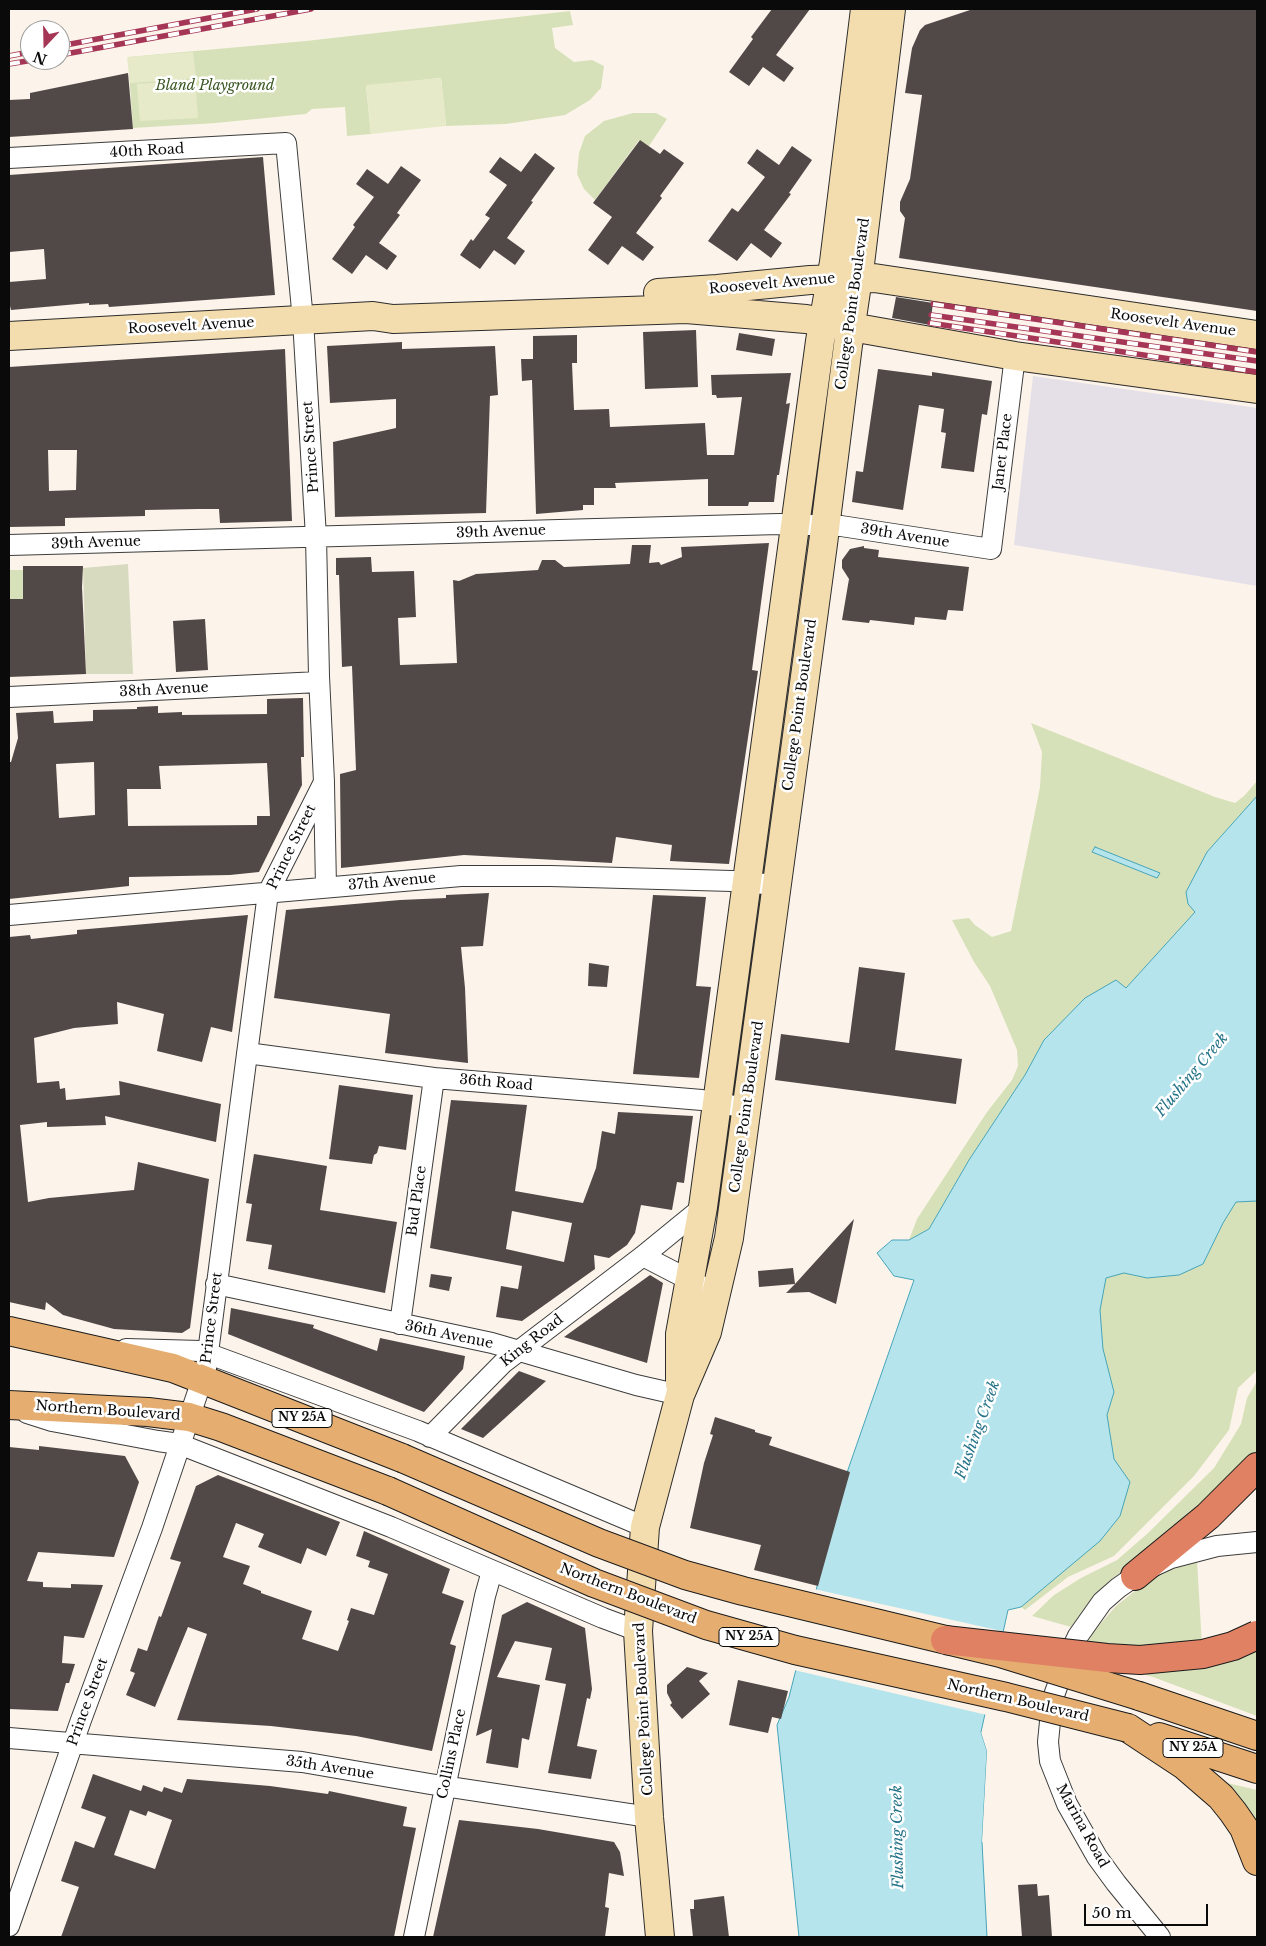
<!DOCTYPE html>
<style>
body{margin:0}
#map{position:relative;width:1266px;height:1946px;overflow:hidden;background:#fcf4ea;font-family:"Libre Baskerville",serif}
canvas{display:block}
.frame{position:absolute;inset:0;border:10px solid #0a0a0a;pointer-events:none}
.north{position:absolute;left:20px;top:20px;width:50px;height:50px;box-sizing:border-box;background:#fff;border:1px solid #9d9d9d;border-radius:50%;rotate:201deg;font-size:14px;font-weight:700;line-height:20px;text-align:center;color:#0a0a0a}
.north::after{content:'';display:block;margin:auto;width:18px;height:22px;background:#a63655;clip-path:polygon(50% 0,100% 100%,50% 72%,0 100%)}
.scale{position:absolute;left:1084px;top:1904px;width:124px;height:22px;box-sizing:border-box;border:2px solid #0a0a0a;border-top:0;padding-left:6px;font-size:15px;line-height:18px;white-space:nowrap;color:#0a0a0a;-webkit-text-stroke:4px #fff;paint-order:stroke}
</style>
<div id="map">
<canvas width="1266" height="1946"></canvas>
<div class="frame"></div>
<div class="north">N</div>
<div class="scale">50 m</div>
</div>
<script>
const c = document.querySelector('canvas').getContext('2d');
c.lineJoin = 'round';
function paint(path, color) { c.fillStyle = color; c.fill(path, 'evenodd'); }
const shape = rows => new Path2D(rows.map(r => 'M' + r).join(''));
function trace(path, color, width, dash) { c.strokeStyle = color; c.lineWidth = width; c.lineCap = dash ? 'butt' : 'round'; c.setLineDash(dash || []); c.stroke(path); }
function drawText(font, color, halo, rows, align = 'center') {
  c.font = font + ' "Libre Baskerville",serif'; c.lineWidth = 5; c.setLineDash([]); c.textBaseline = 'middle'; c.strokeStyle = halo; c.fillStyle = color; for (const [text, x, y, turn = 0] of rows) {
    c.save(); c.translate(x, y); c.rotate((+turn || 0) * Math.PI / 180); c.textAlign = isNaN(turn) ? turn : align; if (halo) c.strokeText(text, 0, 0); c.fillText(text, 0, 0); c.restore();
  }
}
paint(shape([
 [1033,376,1257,408,1257,586,1014,545]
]), '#e5dfe8');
paint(shape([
 [570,11,573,25,552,28,555,48,574,62,592,60,604,66,601,88,590,100,565,115,506,124,446,126,441,78,366,86,371,134,347,136,345,107,312,109,306,114,216,123,133,128,128,57,306,41],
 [633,113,656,113,667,119,649,146,639,140,595,200,584,189,577,174,579,153,585,136,604,121],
 [9,570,23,570,23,599,9,599],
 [1031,723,1215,797,1235,803,1244,796,1257,781,1257,796,1207,852,1196,912,1126,988,1044,1040,1025,1075,969,1160,929,1229,909,1240,917,1219,987,1112,1012,1080,1018,1066,1017,1050,990,986,974,962,952,920,969,918,975,925,992,937,1011,931,1040,787,1042,752],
 [1257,1186,1257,1370,1238,1388,1229,1430,1194,1476,1114,1556,1068,1577,1025,1610,1021,1607,1047,1573,1090,1279,1212,1216],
 [1257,1381,1257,1454,1167,1539,1109,1581,1089,1602,1071,1627,1032,1616,1054,1595,1081,1578,1117,1560,1147,1534,1214,1468,1241,1424,1247,1398],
 [1197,1560,1203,1663,1257,1645,1257,1716,1153,1677,1080,1657,1093,1632,1116,1606,1150,1579,1181,1565],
 [1223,1782,1257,1790,1257,1833]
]), '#d7e1b9');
paint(shape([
 [128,564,133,674,86,674,83,568]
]), '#d7dabf');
paint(shape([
 [193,52,196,78,130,83,127,57],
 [441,78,446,126,371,134,366,85],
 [195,80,198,118,140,121,137,84]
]), '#e6eac9');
const water = shape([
 [1257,796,1257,1201,1236,1202,1223,1223,1203,1264,1179,1275,1147,1278,1124,1273,1106,1278,1100,1310,1103,1349,1114,1392,1107,1415,1114,1459,1130,1482,1120,1516,1100,1541,1021,1607,1008,1610,981,1732,987,1751,982,1842,987,1937,799,1937,777,1725,789,1697,843,1484,914,1280,894,1276,877,1253,892,1240,909,1240,929,1229,969,1160,1025,1075,1044,1040,1085,998,1116,980,1126,988,1195,912,1188,904,1186,892,1207,852,1257,796],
 [1095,847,1160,873,1157,878,1092,852,1095,847]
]);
paint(water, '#b5e4ec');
trace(water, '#46a5b9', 1);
paint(shape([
 [814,1589,1006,1632,987,1715,794,1670],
 [981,1732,984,1733,989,1751,985,1842,982,1842,987,1751]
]), '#fcf4ea');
paint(shape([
 [772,9,810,9,776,55,794,68,784,82,763,67,749,86,729,72,753,39,751,37],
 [973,9,1257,9,1257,311,899,258,905,218,900,211,900,202,910,179,922,95,905,93,912,48,920,30,925,25],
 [128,73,133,129,9,137,9,100,30,99,30,93],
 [640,140,660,154,664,149,684,163,660,196,662,198,636,233,654,247,643,261,622,246,608,265,588,250,612,217,593,203],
 [792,146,812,160,789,193,791,194,764,230,782,243,771,258,751,243,737,261,708,241,732,208,738,212,765,177,747,163,757,149,779,165],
 [535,153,555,168,531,201,533,202,507,238,525,251,515,265,494,250,480,269,460,255,471,239,473,241,490,218,485,215,507,185,489,172,500,157,521,172],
 [263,157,275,295,109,307,108,304,89,305,89,303,11,310,10,306,9,306,9,282,46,279,44,249,9,252,9,175],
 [401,166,421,180,397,213,400,215,379,243,397,256,387,270,366,255,352,274,332,259,355,227,353,225,374,197,356,184,367,169,388,184],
 [896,297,933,303,930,325,892,318],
 [696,330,698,387,645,389,643,332],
 [739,333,775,339,772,356,736,350],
 [577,335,577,363,572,363,574,410,609,409,610,427,705,423,707,455,734,455,742,397,717,398,716,395,712,395,711,375,791,373,786,404,790,403,779,475,777,475,774,502,749,502,748,506,708,506,708,479,615,483,616,488,594,488,594,505,583,505,583,510,536,514,532,380,522,381,521,359,533,359,533,336],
 [402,342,402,349,495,346,498,395,490,396,486,513,335,517,333,442,396,428,396,399,330,403,327,346],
 [285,349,292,521,220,523,219,509,198,509,145,510,145,516,65,518,65,526,9,527,9,367],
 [48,450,77,450,76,490,49,491],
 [878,369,932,376,932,372,992,381,987,415,982,414,974,472,941,468,946,433,941,432,944,409,919,405,903,510,852,502,856,471,863,472],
 [769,543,752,670,758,671,729,864,670,861,672,845,616,837,612,863,464,855,341,868,340,774,356,770,352,666,342,667,339,575,336,575,336,558,371,557,372,572,414,571,416,617,398,618,400,665,457,663,453,580,459,581,476,574,538,570,542,560,555,560,564,567,630,564,632,545,651,545,649,563,659,562,661,565,682,557,681,547],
 [864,546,864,548,879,550,878,557,969,567,963,611,948,610,946,620,915,617,914,625,870,620,869,623,842,620,849,579,842,568,842,560,850,549],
 [23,566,83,566,82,587,86,674,9,677,9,599,23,599],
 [205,619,208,670,176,672,173,621],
 [303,698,304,757,301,757,302,785,259,872,230,875,129,877,129,886,9,899,9,762,11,762,18,738,16,713,53,711,54,723,93,721,93,710,137,709,137,707,158,706,158,713,182,712,182,715,267,714,267,699],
 [94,762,95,815,59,818,56,764],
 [267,763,270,816,257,816,257,825,128,826,127,789,161,789,159,766],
 [489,893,483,946,461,947,465,988,468,1063,385,1053,390,1014,274,998,286,910,400,900,446,898,446,895],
 [653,895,706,897,696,986,711,987,699,1078,633,1074],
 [248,915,232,1032,211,1027,202,1062,157,1051,164,1014,117,1002,118,1024,74,1028,34,1038,37,1083,59,1081,60,1089,65,1088,66,1100,120,1095,119,1081,221,1104,216,1142,105,1116,106,1125,47,1127,47,1122,20,1125,28,1202,49,1198,134,1190,138,1162,209,1179,190,1328,182,1333,114,1329,63,1315,46,1302,45,1310,9,1302,9,937,30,935,31,939,77,934,77,930],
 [589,963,609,966,607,987,588,986],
 [859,967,905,973,895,1050,962,1059,956,1104,775,1080,781,1034,849,1043],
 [339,1085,413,1095,406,1150,379,1146,377,1153,374,1155,372,1164,329,1159],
 [451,1100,527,1105,515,1191,583,1203,596,1168,602,1131,615,1134,618,1112,693,1116,684,1183,677,1182,672,1210,641,1205,635,1233,627,1245,609,1258,594,1255,595,1269,522,1321,496,1317,501,1286,518,1289,522,1266,430,1248],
 [512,1211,572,1223,564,1262,506,1249],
 [254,1154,327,1166,320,1210,397,1222,385,1293,268,1269,272,1245,246,1241,252,1204,246,1203],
 [854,1219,836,1304,809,1292,786,1293,795,1284,759,1287,758,1271,793,1268,795,1284],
 [431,1274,452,1277,449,1291,429,1287],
 [650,1275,663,1283,647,1363,564,1337],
 [231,1308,314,1325,313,1328,377,1351,380,1338,465,1356,463,1369,424,1412,228,1334],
 [519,1371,546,1381,483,1438,461,1429],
 [715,1417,755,1430,755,1432,772,1437,769,1445,850,1472,818,1586,754,1570,761,1545,690,1528,704,1463,713,1435,710,1434],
 [39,1446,125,1456,139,1482,114,1557,38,1552,27,1581,43,1582,43,1587,71,1588,71,1584,103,1585,84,1638,64,1636,62,1663,75,1664,69,1683,66,1683,58,1711,9,1709,9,1447,39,1450],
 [218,1475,340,1522,326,1556,307,1548,301,1564,258,1547,264,1534,236,1523,223,1557,250,1566,243,1584,261,1591,261,1593,312,1611,302,1639,338,1651,349,1621,347,1620,351,1608,374,1615,388,1574,368,1567,370,1561,356,1556,364,1531,450,1569,442,1593,464,1601,450,1644,456,1646,432,1751,356,1736,271,1726,177,1720,207,1634,188,1627,155,1707,126,1695,135,1673,130,1671,138,1648,147,1651,159,1616,161,1617,181,1562,170,1559,196,1486],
 [527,1602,585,1628,592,1689,590,1699,587,1698,577,1746,597,1750,591,1779,548,1773,566,1684,545,1680,552,1648,515,1641,497,1677,540,1685,529,1740,522,1738,518,1768,486,1763,492,1729,476,1736,502,1615],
 [687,1667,708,1673,699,1681,710,1694,682,1719,670,1705,672,1703,667,1693,667,1685],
 [738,1680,788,1691,781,1719,772,1717,768,1733,729,1725],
 [93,1774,141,1791,143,1785,162,1792,164,1787,182,1793,187,1779,270,1786,328,1794,329,1791,407,1807,403,1826,416,1828,394,1937,61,1937,79,1887,61,1881,75,1841,94,1848,106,1817,81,1808],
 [130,1810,146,1816,148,1811,172,1820,155,1869,114,1855],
 [459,1820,538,1829,614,1842,620,1852,624,1876,609,1873,605,1907,609,1908,605,1937,433,1937],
 [1037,1884,1038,1896,1049,1895,1052,1937,1022,1937,1018,1885],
 [724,1896,729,1937,693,1937,690,1909,694,1909,694,1900]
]), '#514948');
const minor = shape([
 [9,158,286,143,303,320,316,537,319,676,324,782,268,893,206,1368,152,1528,81,1720,9,1926],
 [9,545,779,524,841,526,991,549,1015,356],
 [9,697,319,682],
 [324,784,326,887],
 [9,915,461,876,550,876,732,881,776,885],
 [247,1053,434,1078,702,1100,746,1108],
 [643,1256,701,1286],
 [216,1284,492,1343,636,1385,680,1395],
 [400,1324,434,1078],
 [126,1349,201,1351,418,1431,645,1527],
 [27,1413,52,1421,158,1441,179,1444,391,1527,603,1618,638,1631],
 [430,1437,503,1363,643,1256,703,1207],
 [9,1738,302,1762,430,1784,649,1817],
 [414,1937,485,1596,492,1571],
 [1160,1937,1116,1883,1097,1857,1067,1804,1050,1761,1048,1742,1052,1701,1067,1659,1078,1636,1102,1602,1118,1588,1141,1572,1171,1558,1217,1546,1257,1542]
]);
const secondary = shape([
 [658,293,717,289,810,280,874,278,1257,335],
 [9,336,373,316,393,319,686,309,806,319,1015,356,1257,389],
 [680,1384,680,1334,703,1207,820,341,834,262,865,9],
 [660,1937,649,1817,638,1631,645,1527,680,1395,707,1332,729,1238,823,544,848,345,860,264,891,9]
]);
const primary = shape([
 [9,1331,173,1368,402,1458],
 [9,1405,148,1412,189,1417,221,1427,388,1491],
 [1139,1696,1257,1736],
 [1128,1728,1184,1765,1221,1797,1233,1812,1244,1828,1257,1861],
 [1159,1737,1257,1769]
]);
const motorway = shape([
 [1135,1576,1208,1516,1257,1467]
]);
trace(minor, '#3d3d3d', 22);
trace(secondary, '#2c2c2c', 30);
trace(primary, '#1b1b1b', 30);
trace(motorway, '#1b1b1b', 30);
trace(minor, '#fff', 20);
trace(secondary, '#f3dcad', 28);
trace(primary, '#e5ae70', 28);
trace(motorway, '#e08164', 28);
const rail = shape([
 [60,46,257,9],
 [60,55,311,9],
 [9,56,30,52],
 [9,64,33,60],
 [933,304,1257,352],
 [931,315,1257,361],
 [930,323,1257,372]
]);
trace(rail, '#a63655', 5.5);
trace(rail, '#fff', 4, [11]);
const primaryBridge = shape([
 [402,1458,599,1543,685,1575,743,1591,1000,1653,1139,1696],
 [388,1491,594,1583,706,1625,795,1650,1006,1697,1128,1728]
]);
const motorwayBridge = shape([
 [945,1640,1107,1658,1140,1660,1203,1654,1233,1646,1257,1635]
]);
trace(primaryBridge, '#1b1b1b', 30, []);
trace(motorwayBridge, '#1b1b1b', 30, []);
trace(primaryBridge, '#e5ae70', 28);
trace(motorwayBridge, '#e08164', 28);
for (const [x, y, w] of [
 [302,1418,60],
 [749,1637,60],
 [1193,1748,60]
]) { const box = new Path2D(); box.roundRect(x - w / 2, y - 9.5, w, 19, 4); c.fillStyle = '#fff'; c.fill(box); trace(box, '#0a0a0a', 1); }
drawText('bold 12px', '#0a0a0a', null, [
 ["NY 25A",302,1418],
 ["NY 25A",749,1637],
 ["NY 25A",1193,1748]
]);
drawText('italic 14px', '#3a5724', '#fff', [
 ["Bland Playground",215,86]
]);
drawText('14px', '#0a0a0a', '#fff', [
 ["40th Road",147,151,-3],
 ["Roosevelt Avenue",772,284,-5],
 ["College Point Boulevard",853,304,-82],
 ["Roosevelt Avenue",1173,323,8],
 ["Roosevelt Avenue",191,326,-3],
 ["Prince Street",311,447,-94],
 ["Janet Place",1003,452,-83],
 ["39th Avenue",501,532,-2],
 ["39th Avenue",905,536,9],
 ["39th Avenue",96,543,-2],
 ["38th Avenue",164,690,-3],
 ["College Point Boulevard",800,705,-82],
 ["Prince Street",292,847,-64],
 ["37th Avenue",392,882,-5],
 ["36th Road",496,1083,5],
 ["College Point Boulevard",747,1107,-82],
 ["Bud Place",417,1201,-82],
 ["Prince Street",212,1318,-83],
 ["36th Avenue",449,1335,12],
 ["King Road",532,1341,-38],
 ["Northern Boulevard",108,1411,4],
 ["Northern Boulevard",628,1594,21],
 ["Northern Boulevard",1018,1701,13],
 ["Prince Street",88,1702,-70],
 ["College Point Boulevard",644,1709,-93],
 ["Collins Place",452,1754,-78],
 ["35th Avenue",330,1768,9],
 ["Marina Road",1082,1826,61]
]);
drawText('italic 15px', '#267489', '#fff', [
 ["Flushing Creek",1192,1075,-50],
 ["Flushing Creek",978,1430,-70],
 ["Flushing Creek",898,1837,-91]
]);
</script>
